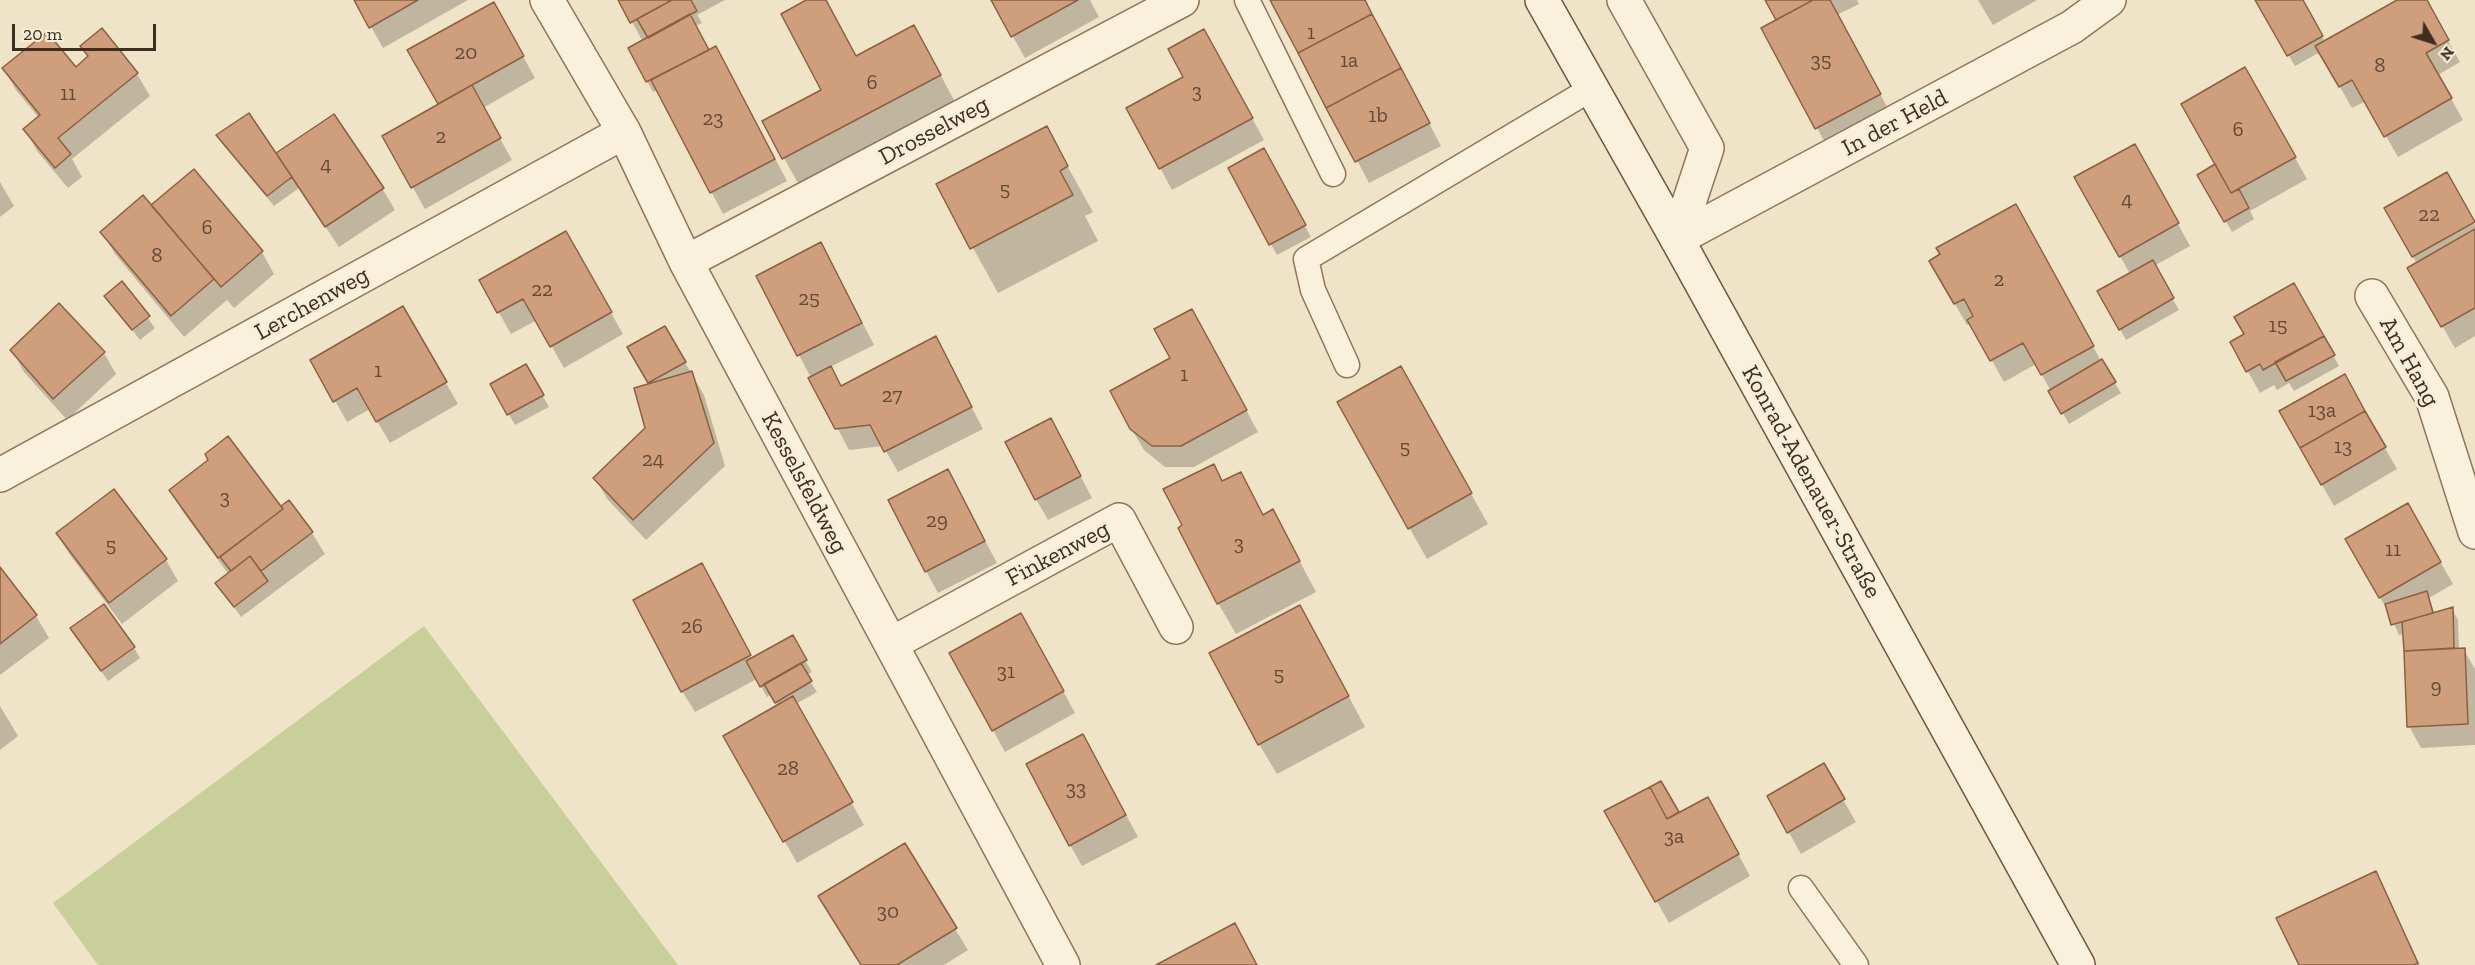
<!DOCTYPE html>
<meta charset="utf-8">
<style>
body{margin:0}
#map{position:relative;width:2475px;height:965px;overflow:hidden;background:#f0e4c8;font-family:"Zilla Slab",serif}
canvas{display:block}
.north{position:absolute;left:2403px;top:12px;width:60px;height:60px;-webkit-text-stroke:4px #f7eed8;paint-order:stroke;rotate:129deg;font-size:16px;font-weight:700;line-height:24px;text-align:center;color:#3d2e20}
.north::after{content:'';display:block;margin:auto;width:21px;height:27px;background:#3d2e20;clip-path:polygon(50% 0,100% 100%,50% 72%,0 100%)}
.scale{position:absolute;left:12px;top:24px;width:144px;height:27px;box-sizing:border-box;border:3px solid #3d2e20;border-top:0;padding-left:8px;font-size:18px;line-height:21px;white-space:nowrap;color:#3d2e20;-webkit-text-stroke:4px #f7eed8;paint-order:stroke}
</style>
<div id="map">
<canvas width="2475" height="965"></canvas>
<div class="north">N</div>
<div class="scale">20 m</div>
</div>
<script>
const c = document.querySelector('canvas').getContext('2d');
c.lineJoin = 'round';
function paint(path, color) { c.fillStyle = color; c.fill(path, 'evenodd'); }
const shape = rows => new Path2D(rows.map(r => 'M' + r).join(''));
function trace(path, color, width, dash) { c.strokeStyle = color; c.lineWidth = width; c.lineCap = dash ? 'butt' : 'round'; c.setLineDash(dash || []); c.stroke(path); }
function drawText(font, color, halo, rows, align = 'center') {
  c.font = font + ' "Zilla Slab",serif'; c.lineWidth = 6; c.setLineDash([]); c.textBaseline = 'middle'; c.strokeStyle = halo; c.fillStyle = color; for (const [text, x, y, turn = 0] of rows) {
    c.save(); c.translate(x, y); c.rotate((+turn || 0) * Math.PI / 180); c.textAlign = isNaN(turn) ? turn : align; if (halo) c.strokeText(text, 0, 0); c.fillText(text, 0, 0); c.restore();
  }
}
paint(shape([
 [424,626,678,965,98,965,53,903]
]), '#c9cf9b');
paint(shape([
 [356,0,468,0,383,48],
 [620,0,725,0,697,15,702,23,695,26,709,51,728,69,787,181,723,214,658,90,653,92,647,81,643,42],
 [809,0,825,0,857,57,939,72,965,121,809,203,764,122,823,90],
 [992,0,1090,0,1099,17,1025,58],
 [1272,0,1365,0,1441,146,1369,183],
 [1767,0,1857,0,1859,4,1837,15,1892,116,1829,150,1763,29,1778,21],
 [1978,0,2037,0,1993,25],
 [2256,0,2301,0,2325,42,2401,0,2425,0,2460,62,2438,75,2463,120,2398,157,2366,101,2352,108,2320,52,2295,66],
 [494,4,535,78,483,108,512,160,425,209,384,137,440,105,409,51],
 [102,30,137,74,150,96,72,159,82,177,68,188,37,151,25,129,39,118,16,90,4,69,75,69,89,58,82,46],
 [1216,52,1264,140,1172,190,1160,168],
 [2245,69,2307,179,2250,211,2254,219,2232,232,2199,175,2234,200,2236,199,2183,104],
 [1046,128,1093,212,1085,216,1098,241,998,293,938,185],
 [218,136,281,163,283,161,382,188,395,210,339,247,299,188,274,206,225,147],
 [1263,150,1311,237,1277,255,1230,169],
 [2147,167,2190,246,2154,266,2179,310,2126,340,2099,292,2130,274,2076,178],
 [194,171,262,252,274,274,234,308,227,300,184,337,115,254,102,232,151,208],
 [2446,174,2475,225,2475,336,2455,348,2409,269,2417,264,2386,208],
 [0,182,14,206,0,217],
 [2028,227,2101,361,2121,393,2069,424,2036,364,2004,382,1971,323,1967,325,1955,304],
 [566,233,623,334,564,368,537,320,511,334,481,281],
 [833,266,874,345,830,367,842,387,947,360,983,429,898,472,883,446,849,450,758,277],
 [122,283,155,328,140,340,106,296],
 [2294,285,2339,366,2294,391,2289,383,2277,390,2274,385,2260,393,2232,343,2246,335],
 [403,308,458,404,390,443,370,409,347,422,312,360],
 [665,328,704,395,725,466,646,540,608,500,595,478,647,428,651,385,630,347],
 [1204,332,1258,432,1194,467,1165,467,1144,450,1131,428,1172,359],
 [12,350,104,353,116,374,67,420,24,372],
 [526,366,549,407,515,425,492,385],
 [2344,376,2397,469,2334,506,2281,412],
 [1418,399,1488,524,1427,559,1339,403],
 [1051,420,1092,498,1048,520,1036,499],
 [948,471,997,563,938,593,926,571],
 [1240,473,1264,516,1273,511,1316,592,1236,634,1218,603,1184,526,1223,482],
 [171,490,281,508,289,502,312,533,325,554,241,617,217,583,229,575,183,512],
 [2408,505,2453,584,2429,598,2435,614,2452,609,2458,620,2459,650,2464,650,2475,669,2475,745,2421,748,2409,726,2404,634,2399,635,2388,611,2347,540],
 [57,534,166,560,178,581,122,624,70,555],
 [0,570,36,616,49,638,0,675],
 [714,587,752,659,792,637,812,672,806,675,817,692,796,704,864,825,797,863,725,736,778,706,771,694,767,697,757,679,695,712,682,691],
 [72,629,134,648,140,658,108,681],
 [1033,636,1075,713,1005,752,951,653],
 [1317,637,1365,727,1277,774,1259,744],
 [0,706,18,736,0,750],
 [1095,757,1138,837,1082,866,1070,845],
 [1823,765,1856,822,1801,854,1769,797],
 [1661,783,1679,814,1720,820,1750,876,1669,923,1606,812],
 [2375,873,2420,965,2300,965],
 [955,929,968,950,944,965,862,965]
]), '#0003');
const building = shape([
 [354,0,418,0,369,28,354,0],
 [618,0,672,0,630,23,618,0],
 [672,0,691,0,697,11,648,38,637,19,672,0],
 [806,0,826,0,856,56,914,25,941,75,782,159,762,121,821,90,781,14,806,0],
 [991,0,1078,0,1011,37,991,0],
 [1270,0,1365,0,1372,14,1298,53,1270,0],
 [1765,0,1813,0,1776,20,1765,0],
 [1813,0,1830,0,1881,94,1815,129,1761,28,1813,0],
 [2255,0,2303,0,2323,36,2287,56,2255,0],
 [2397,0,2427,0,2449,40,2426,53,2452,98,2384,137,2352,80,2339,87,2315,46,2397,0],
 [494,2,524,56,438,104,407,50,494,2],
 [690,14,709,50,646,82,628,48,690,14],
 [1372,14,1401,68,1326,108,1298,53,1372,14],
 [102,28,138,73,58,138,71,154,55,168,23,129,40,115,2,68,47,32,76,67,88,56,80,46,102,28],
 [1204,29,1253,118,1159,169,1126,108,1183,77,1168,49,1204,29],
 [716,46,775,159,710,193,651,80,716,46],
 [2245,67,2296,157,2231,193,2181,104,2245,67],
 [1401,68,1430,123,1355,162,1326,108,1401,68],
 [472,85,501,138,411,188,382,136,472,85],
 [249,113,292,177,267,196,216,135,249,113],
 [334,114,384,188,325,227,276,153,334,114],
 [1047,126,1068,166,1060,171,1073,195,970,249,936,184,1047,126],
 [2135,144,2179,223,2119,257,2074,177,2135,144],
 [1264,148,1306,225,1269,245,1228,168,1264,148],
 [2215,164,2231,193,2239,189,2249,208,2224,222,2197,175,2215,164],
 [194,169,263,251,221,287,151,205,194,169],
 [2447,172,2475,222,2412,257,2384,208,2447,172],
 [143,195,214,279,171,316,100,232,143,195],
 [2016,204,2094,346,2041,375,2023,343,1990,361,1967,320,1973,316,1964,299,1954,304,1929,261,1940,254,1936,248,2016,204],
 [2475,229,2475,308,2441,327,2407,268,2475,229],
 [566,231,612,312,550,347,523,299,497,313,479,280,566,231],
 [821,242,862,323,797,356,756,276,821,242],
 [2153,260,2174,298,2119,330,2097,291,2153,260],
 [122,281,150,316,132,330,104,296,122,281],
 [2294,283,2324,336,2263,370,2260,364,2246,372,2230,342,2244,334,2234,317,2294,283],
 [59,303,105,352,53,399,10,350,59,303],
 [403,306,447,382,376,422,357,388,333,402,310,360,403,306],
 [1192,309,1247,410,1181,446,1152,446,1130,429,1110,391,1170,358,1154,329,1192,309],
 [665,326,686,362,648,383,627,347,665,326],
 [936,336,972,407,884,452,870,425,835,429,808,378,831,366,841,386,936,336],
 [2324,336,2335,355,2286,381,2275,362,2324,336],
 [2102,359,2116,382,2061,414,2048,391,2102,359],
 [526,364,544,395,507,415,490,384,526,364],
 [1401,366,1472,493,1408,529,1337,402,1401,366],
 [692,371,714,443,633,520,593,478,645,428,634,388,692,371],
 [2345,374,2365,411,2300,448,2279,411,2345,374],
 [2365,411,2386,447,2321,485,2300,448,2365,411],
 [1051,418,1081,476,1035,500,1005,442,1051,418],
 [228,436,283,509,218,558,169,490,208,460,205,454,228,436],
 [1214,464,1222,481,1241,472,1263,515,1273,509,1300,561,1217,604,1178,528,1182,525,1163,489,1214,464],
 [948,469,985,541,925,572,888,500,948,469],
 [114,489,167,559,109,603,56,533,114,489],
 [289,500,313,532,261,571,250,556,231,571,220,557,283,509,281,506,289,500],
 [2408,503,2441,562,2379,598,2345,539,2408,503],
 [250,556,268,581,234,607,215,583,250,556],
 [702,563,751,655,681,692,633,600,702,563],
 [0,567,37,615,0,644,0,567],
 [2427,591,2433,613,2391,625,2385,604,2427,591],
 [104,604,135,647,101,671,70,628,104,604],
 [1300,605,1349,696,1258,745,1209,653,1300,605],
 [2453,607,2454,648,2404,651,2402,622,2453,607],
 [1021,613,1064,691,992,731,949,653,1021,613],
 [793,635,807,660,760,687,746,661,793,635],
 [2465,648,2468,724,2407,727,2404,651,2465,648],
 [801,663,812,681,775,703,764,684,801,663],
 [793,696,853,802,783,842,723,736,793,696],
 [1083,734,1126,815,1069,846,1026,764,1083,734],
 [1824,763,1845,799,1787,833,1767,796,1824,763],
 [1661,781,1679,812,1667,819,1650,787,1661,781],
 [1650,787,1667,819,1708,797,1739,854,1655,902,1604,811,1650,787],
 [905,843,957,928,897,965,861,965,818,896,905,843],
 [2376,871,2418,963,2414,965,2299,965,2276,918,2376,871],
 [1235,923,1257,965,1156,965,1235,923]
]);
paint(building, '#cf9f7d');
trace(building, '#8d5f41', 1.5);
const service = shape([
 [1247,0,1333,174],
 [1347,365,1313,290,1306,259,1591,89],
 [1801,888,1856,965]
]);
const minor = shape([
 [547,0,624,132,686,262,1063,965],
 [1624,0,1707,148,1677,239],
 [1677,239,2072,27,2109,0],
 [686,262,1182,0],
 [2372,296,2432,397,2475,532],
 [0,475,624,132],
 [891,644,1119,520,1176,627]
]);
const secondary = shape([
 [1542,0,1677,239,2078,965]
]);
trace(service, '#8d765c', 27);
trace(minor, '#8d765c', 36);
trace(secondary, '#6f573f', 36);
trace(service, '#faf1dc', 24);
trace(minor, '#faf1dc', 33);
trace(secondary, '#faf1dc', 33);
drawText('21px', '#624a37', null, [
 ["1",1311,33],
 ["20",466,53],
 ["1a",1349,61],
 ["35",1821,61],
 ["8",2380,66],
 ["6",872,83],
 ["3",1197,92],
 ["11",68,94],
 ["1b",1378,116],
 ["23",713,119],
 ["6",2238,130],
 ["2",441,137],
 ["4",326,165],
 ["5",1005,190],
 ["4",2127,200],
 ["22",2429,215],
 ["6",207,228],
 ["8",157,256],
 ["2",1999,280],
 ["22",542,290],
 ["25",809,299],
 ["15",2278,326],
 ["1",378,371],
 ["1",1184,375],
 ["27",892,396],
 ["13a",2322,411],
 ["13",2343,447],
 ["5",1405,448],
 ["24",653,460],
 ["3",225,498],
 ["29",937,521],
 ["3",1239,544],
 ["5",111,546],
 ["11",2393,550],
 ["26",692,627],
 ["31",1006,672],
 ["5",1279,675],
 ["9",2436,687],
 ["28",788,769],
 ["33",1076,789],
 ["3a",1674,837],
 ["30",888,912]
]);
drawText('24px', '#3d2e20', '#f7eed8', [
 ["In der Held",1895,123,-28],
 ["Drosselweg",934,131,-28],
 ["Lerchenweg",312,304,-29],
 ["Am Hang",2409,362,61],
 ["Konrad-Adenauer-Straße",1811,482,61],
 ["Kesselsfeldweg",804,483,62],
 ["Finkenweg",1058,554,-28]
]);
</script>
